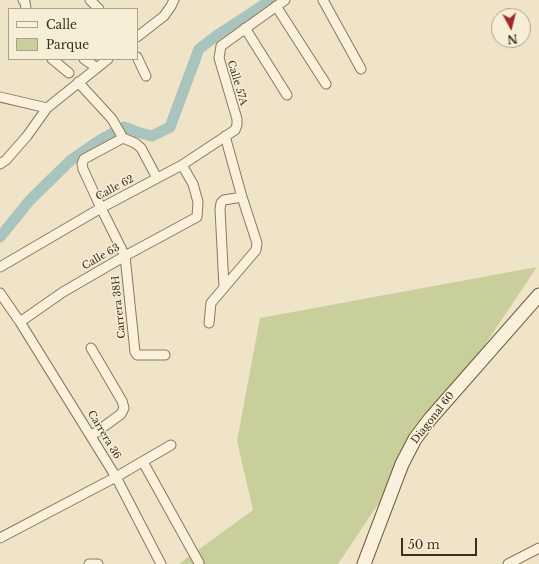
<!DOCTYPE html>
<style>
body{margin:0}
#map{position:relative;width:539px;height:564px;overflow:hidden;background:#f0e4c8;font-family:"Libre Baskerville",serif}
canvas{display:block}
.legend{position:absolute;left:8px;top:8px;width:130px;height:52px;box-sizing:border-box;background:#f7eed8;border:1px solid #ada18e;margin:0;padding:5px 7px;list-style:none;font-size:12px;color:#3d2e20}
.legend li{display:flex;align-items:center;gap:8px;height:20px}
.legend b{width:20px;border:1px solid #ada18e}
.north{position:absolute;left:491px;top:8px;width:40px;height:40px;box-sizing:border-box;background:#f7eed8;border:1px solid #ada18e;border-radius:50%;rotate:173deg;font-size:11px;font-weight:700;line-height:16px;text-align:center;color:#3d2e20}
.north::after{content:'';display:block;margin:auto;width:14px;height:18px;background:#9e2a2b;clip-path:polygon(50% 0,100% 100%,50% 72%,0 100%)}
.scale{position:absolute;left:401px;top:538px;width:76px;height:18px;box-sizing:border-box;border:2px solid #3d2e20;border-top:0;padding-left:5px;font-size:12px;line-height:14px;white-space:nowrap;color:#3d2e20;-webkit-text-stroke:3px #f7eed8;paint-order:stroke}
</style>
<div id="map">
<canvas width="539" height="564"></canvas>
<ul class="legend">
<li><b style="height:5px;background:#faf1dc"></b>Calle</li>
<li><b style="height:11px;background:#c9cf9b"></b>Parque</li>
</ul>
<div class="north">N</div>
<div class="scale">50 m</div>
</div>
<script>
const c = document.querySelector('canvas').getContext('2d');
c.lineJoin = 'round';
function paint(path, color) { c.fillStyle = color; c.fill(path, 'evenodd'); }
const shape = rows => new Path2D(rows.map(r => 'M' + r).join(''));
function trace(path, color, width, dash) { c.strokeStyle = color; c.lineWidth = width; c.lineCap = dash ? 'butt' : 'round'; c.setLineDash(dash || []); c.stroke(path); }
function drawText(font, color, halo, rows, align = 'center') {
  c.font = font + ' "Libre Baskerville",serif'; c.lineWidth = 3; c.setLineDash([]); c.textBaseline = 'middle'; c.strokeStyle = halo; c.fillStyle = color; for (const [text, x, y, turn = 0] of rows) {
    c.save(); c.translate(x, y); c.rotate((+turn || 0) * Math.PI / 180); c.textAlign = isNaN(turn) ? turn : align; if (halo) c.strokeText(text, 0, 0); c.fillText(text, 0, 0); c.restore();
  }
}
paint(shape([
 [537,267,338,564,181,564,180,563,253,510,237,441,260,318]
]), '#c9cf9b');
trace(shape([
 [0,237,30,200,71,160,100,140,124,127,137,132,152,136,170,127,199,49,216,36,271,0]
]), '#a9c4bc', 11);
const minor = shape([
 [23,0,25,2,26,9],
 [90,0,99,9],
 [323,0,361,69],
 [276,6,326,84],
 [245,28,287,95],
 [137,37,164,16,171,6,174,0],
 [137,57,146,76],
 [52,59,69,73],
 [84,59,97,68],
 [78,82,112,119,123,138,135,143,141,148,157,178],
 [0,97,47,108],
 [123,138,84,159,82,164,83,169,101,208,125,256,135,352,137,355,165,355],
 [0,164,6,160,27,136,47,108,108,59],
 [0,267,101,208,182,165,235,130,237,125,237,119,219,58,221,46,285,0],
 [224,287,220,209,221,203,224,200,242,197],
 [0,293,20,322,116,477,161,564],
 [20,322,63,292,125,256,197,217,198,202,193,184,182,165],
 [209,323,211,303,256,250,257,243,242,197,225,136],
 [91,348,122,401,124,408,121,414,91,436],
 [143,462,199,563],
 [0,538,116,477,171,445],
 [89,564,98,564],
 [508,564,539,548]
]);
const secondary = shape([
 [364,564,402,464,415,439,430,419,539,295]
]);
trace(minor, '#8d765c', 11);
trace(secondary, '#6f573f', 15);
trace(minor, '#faf1dc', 9);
trace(secondary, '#faf1dc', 13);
drawText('10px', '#3d2e20', '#f7eed8', [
 ["Calle 57A",237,83,73],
 ["Calle 62",115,188,-28],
 ["Calle 63",101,257,-30],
 ["Carrera 38H",119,307,-96],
 ["Diagonal 60",433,418,-52],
 ["Carrera 36",104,435,59]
]);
</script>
